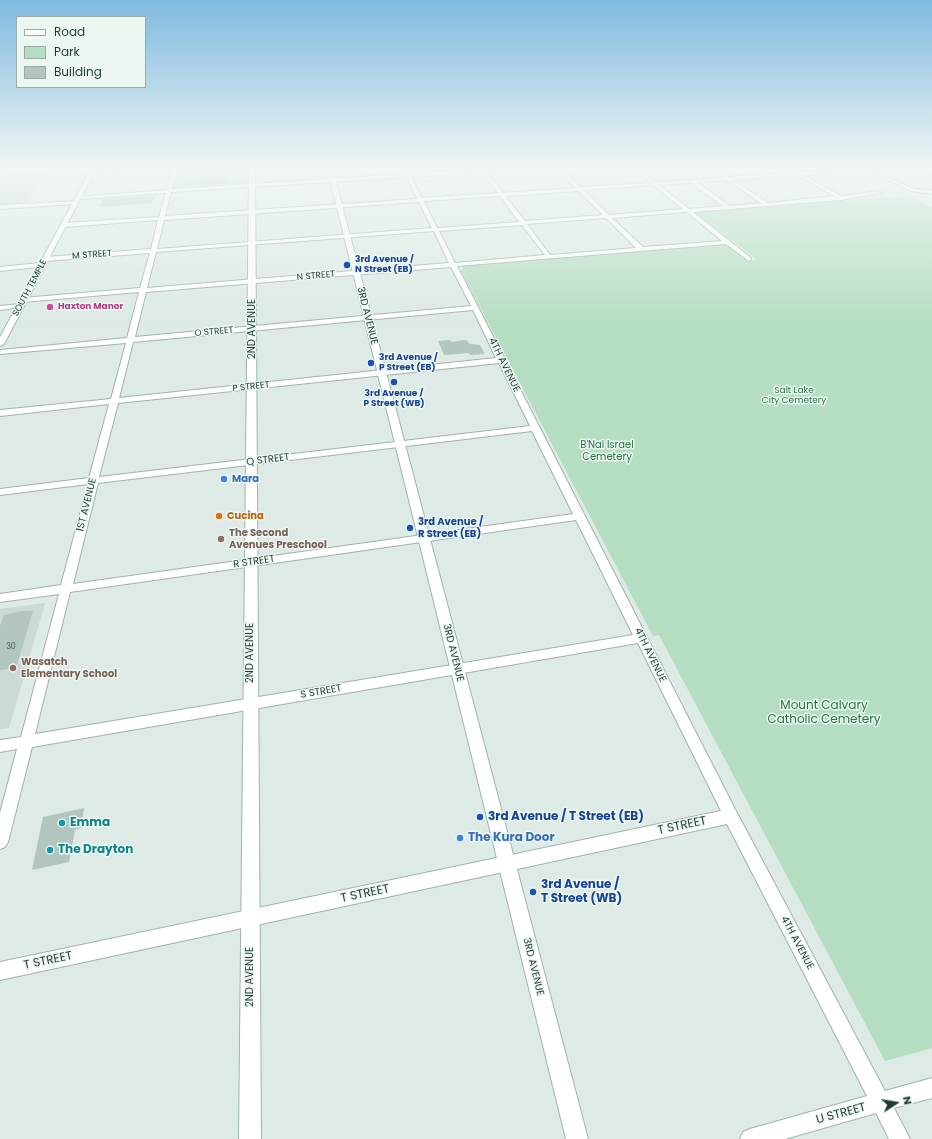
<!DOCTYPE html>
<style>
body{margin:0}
#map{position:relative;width:932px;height:1139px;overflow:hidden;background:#ddeae5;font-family:Poppins,sans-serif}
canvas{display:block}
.legend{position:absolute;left:16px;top:16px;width:130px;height:72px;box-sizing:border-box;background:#edf7f2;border:1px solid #9aaba6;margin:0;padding:5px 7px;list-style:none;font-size:12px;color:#1e3a34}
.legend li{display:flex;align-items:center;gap:8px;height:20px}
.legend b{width:20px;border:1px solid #9aaba6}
.north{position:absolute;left:876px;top:1083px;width:40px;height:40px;-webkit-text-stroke:3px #edf7f2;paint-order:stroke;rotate:78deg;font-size:11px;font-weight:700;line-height:16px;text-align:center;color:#1e3a34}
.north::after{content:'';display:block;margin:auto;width:14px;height:18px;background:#1e3a34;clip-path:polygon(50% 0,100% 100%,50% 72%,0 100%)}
</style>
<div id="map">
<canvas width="932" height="1139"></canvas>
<ul class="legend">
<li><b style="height:5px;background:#fff"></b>Road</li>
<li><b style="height:11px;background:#b4ddc1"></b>Park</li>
<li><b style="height:11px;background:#b2c5be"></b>Building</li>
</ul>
<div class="north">N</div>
</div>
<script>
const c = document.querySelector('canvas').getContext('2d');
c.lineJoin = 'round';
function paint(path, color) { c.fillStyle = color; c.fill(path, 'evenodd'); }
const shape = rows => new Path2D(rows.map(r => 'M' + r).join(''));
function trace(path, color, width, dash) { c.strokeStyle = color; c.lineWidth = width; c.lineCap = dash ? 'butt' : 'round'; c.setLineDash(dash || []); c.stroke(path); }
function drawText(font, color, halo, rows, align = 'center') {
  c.font = font + ' Poppins,sans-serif'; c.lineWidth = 3; c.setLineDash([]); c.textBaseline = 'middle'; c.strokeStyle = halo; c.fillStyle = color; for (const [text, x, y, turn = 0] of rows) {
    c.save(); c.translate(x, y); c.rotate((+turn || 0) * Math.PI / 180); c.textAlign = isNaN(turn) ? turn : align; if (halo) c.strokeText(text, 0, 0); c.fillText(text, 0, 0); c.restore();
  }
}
paint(shape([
 [45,173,24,204,0,206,0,176],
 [45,603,9,728,0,729,0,609]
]), '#cbdad4');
paint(shape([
 [247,167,247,184,173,189,179,168],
 [909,196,932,207,932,1048,885,1061,659,635,653,636,461,271,464,266,468,265,722,244,729,245,750,261,752,261,756,259,694,212]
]), '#b4ddc1');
paint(shape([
 [227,176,227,184,200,185,201,177],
 [154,196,152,203,99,207,103,199],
 [450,340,451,342,466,340,470,344,480,345,485,354,470,355,469,353,444,355,438,341],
 [23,611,33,611,16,668,0,670,0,626,4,615],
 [84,808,81,828,75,830,69,862,32,870,43,817]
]), '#b2c5be');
const street = shape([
 [145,167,178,167,172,189,405,174,402,167,407,167,410,174,480,169,479,167,485,169,539,167,487,172,503,193,576,188,555,167,560,167,581,187,650,183,631,167,636,167,655,182,723,178,708,167,714,167,729,177,870,167,898,167,871,170,914,189,932,190,932,194,911,191,867,170,803,175,841,196,879,191,882,193,841,200,693,212,751,258,751,260,749,261,726,244,457,266,736,811,885,1091,932,1078,932,1098,894,1108,910,1139,889,1139,876,1113,785,1139,740,1139,743,1132,750,1129,867,1096,727,824,0,980,0,962,721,811,638,643,32,747,8,842,5,847,0,849,0,813,17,749,0,752,0,740,21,737,59,594,0,602,0,594,61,585,88,484,0,495,0,489,89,478,109,404,0,416,0,410,111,399,126,343,0,354,0,350,127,338,139,292,23,302,20,300,23,298,140,288,150,253,46,261,43,259,46,257,151,249,158,220,64,227,61,225,64,223,159,217,166,193,79,199,76,197,167,190,172,169,92,173,90,172,145,167],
 [482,172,498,193,422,198,411,177,482,172],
 [797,175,834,196,768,203,733,180,797,175],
 [407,177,417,199,165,216,171,192,407,177],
 [727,180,761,203,730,206,697,182,727,180],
 [691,183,723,206,689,209,659,185,691,183],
 [653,185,683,209,609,215,584,190,653,185],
 [578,191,603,215,525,221,505,196,578,191],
 [500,196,519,222,437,228,424,201,500,196],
 [419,202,432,228,157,249,164,220,419,202],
 [687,212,722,241,643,247,612,218,687,212],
 [606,218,636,248,550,255,527,224,606,218],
 [522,225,545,255,455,263,439,231,522,225],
 [434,231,449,263,147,288,156,252,434,231],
 [451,267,471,306,135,337,146,292,451,267],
 [473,310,496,358,119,398,133,342,473,310],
 [499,363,530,426,99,477,118,403,499,363],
 [532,431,573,514,73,584,98,483,532,431],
 [576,520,633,635,35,734,70,592,576,520],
 [78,201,76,204,0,209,0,205,78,201],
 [20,304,22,305,22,307,0,310,0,306,20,304]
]);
const secondary = shape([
 [92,167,97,167,4,344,0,346,0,337,38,267,0,271,0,267,40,263,92,167],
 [249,167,255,167,261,1139,239,1139,249,167],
 [327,167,332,167,588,1139,566,1139,327,167]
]);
trace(street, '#a0b2ac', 2);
trace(secondary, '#9cb6ae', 2);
paint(street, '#fff');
paint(secondary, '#fff');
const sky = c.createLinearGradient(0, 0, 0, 327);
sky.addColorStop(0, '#7fbae0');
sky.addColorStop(0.51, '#f0f6f3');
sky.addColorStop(1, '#f0f6f300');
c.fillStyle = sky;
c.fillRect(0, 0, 932, 327);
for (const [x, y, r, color] of [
 [347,265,4,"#1a4fb4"],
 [50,307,4,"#d1479c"],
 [371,363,4,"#1a4fb4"],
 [394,382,4,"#1a4fb4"],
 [224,479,4,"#3f7fe0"],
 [219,516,4,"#e8710a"],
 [410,528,4,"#1a4fb4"],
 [221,539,4,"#8d6e63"],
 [13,668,4,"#8d6e63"],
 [480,817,4,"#1a4fb4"],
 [62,823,4,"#0f9aa8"],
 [460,838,4,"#3f7fe0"],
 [50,850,4,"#0f9aa8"],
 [533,892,4,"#1a4fb4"]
]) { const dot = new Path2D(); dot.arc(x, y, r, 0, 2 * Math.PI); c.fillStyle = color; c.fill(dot); trace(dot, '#edf7f2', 1.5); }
drawText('8px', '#435d56', null, [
 ["30",11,647]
]);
drawText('9px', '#1e3a34', '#edf7f2', [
 ["M STREET",92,255,-4],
 ["N STREET",316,276,-5],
 ["SOUTH TEMPLE",30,288,-62],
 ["O STREET",214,332,-5],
 ["P STREET",251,387,-6]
]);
drawText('bold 9px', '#164399', '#edf7f2', [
 ["3rd Avenue /",355,260],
 ["N Street (EB)",355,270],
 ["3rd Avenue /",379,358],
 ["P Street (EB)",379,368],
 ["3rd Avenue /",394,394,"center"],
 ["P Street (WB)",394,404,"center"]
], 'left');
drawText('bold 9px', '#b23c85', '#edf7f2', [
 ["Haxton Manor",58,307]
], 'left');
drawText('9px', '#277248', '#edf7f2', [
 ["Salt Lake",794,391],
 ["City Cemetery",794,401]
]);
drawText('10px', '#1e3a34', '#edf7f2', [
 ["3RD AVENUE",367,316,76],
 ["2ND AVENUE",252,329,-90],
 ["4TH AVENUE",504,365,64],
 ["Q STREET",268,460,-7],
 ["1ST AVENUE",87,505,-76],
 ["R STREET",254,562,-8],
 ["2ND AVENUE",250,653,-90],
 ["3RD AVENUE",453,653,76],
 ["4TH AVENUE",650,655,64],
 ["S STREET",321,692,-10],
 ["4TH AVENUE",797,943,62],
 ["3RD AVENUE",533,967,76],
 ["2ND AVENUE",250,977,-90]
]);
drawText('10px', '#277248', '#edf7f2', [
 ["B'Nai Israel",607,445],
 ["Cemetery",607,457]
]);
drawText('bold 10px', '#366cbe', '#edf7f2', [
 ["Mara",232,479]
], 'left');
drawText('bold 10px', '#c56008', '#edf7f2', [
 ["Cucina",227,516]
], 'left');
drawText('bold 10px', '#164399', '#edf7f2', [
 ["3rd Avenue /",418,522],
 ["R Street (EB)",418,534]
], 'left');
drawText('bold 10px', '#785e54', '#edf7f2', [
 ["The Second",229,533],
 ["Avenues Preschool",229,545],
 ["Wasatch",21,662],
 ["Elementary School",21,674]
], 'left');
drawText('12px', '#277248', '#edf7f2', [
 ["Mount Calvary",824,706],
 ["Catholic Cemetery",824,720]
]);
drawText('bold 12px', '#164399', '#edf7f2', [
 ["3rd Avenue / T Street (EB)",488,817],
 ["3rd Avenue /",541,885],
 ["T Street (WB)",541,899]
], 'left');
drawText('bold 12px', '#0d838f', '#edf7f2', [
 ["Emma",70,823],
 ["The Drayton",58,850]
], 'left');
drawText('12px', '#1e3a34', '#edf7f2', [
 ["T STREET",682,826,-12],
 ["T STREET",365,894,-12],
 ["T STREET",48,961,-12],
 ["U STREET",841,1114,-15]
]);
drawText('bold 12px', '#366cbe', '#edf7f2', [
 ["The Kura Door",468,838]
], 'left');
</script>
